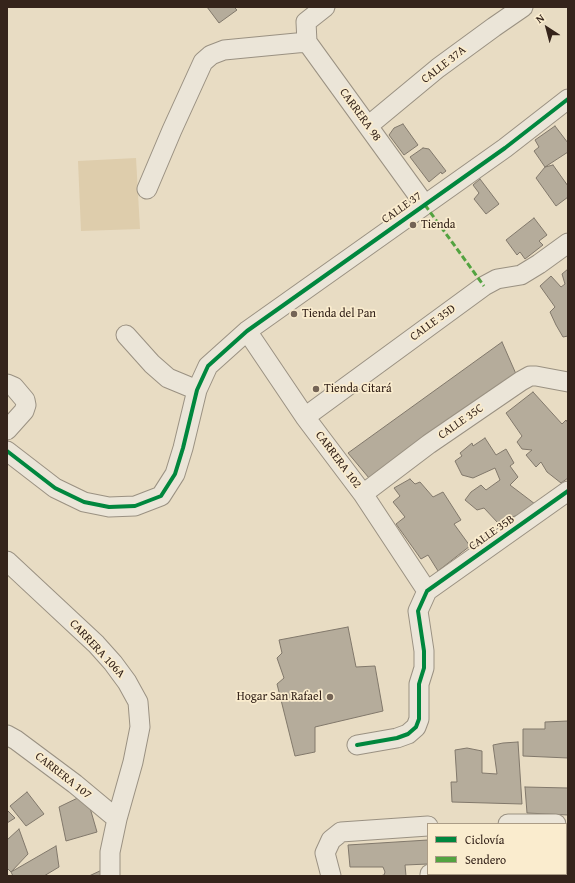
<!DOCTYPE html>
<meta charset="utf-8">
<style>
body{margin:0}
#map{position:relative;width:575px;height:883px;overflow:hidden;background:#e8dcc3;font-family:"Gentium Book Plus",serif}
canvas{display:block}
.frame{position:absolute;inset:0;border:8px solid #35241b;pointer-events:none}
.legend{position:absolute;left:427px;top:823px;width:140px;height:52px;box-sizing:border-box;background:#faecce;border:1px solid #ab9c86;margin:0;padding:5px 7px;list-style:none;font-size:12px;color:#35241b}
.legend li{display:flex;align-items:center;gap:8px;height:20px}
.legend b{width:20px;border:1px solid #ab9c86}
.north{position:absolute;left:527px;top:8px;width:40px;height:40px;-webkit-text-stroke:3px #faecce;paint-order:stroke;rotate:324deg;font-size:11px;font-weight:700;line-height:16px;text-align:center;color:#35241b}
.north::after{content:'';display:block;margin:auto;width:14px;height:18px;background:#35241b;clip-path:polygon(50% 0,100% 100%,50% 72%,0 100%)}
</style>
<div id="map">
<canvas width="575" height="883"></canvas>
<div class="frame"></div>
<ul class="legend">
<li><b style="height:5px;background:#00873e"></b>Ciclovía</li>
<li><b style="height:5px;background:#53a340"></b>Sendero</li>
</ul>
<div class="north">N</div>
</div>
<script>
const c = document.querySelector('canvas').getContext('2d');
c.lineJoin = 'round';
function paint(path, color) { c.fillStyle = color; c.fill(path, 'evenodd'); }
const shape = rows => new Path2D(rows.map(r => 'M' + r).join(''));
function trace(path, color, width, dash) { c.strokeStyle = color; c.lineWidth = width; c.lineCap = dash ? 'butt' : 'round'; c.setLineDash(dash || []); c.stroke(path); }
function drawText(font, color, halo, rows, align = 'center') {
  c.font = font + ' "Gentium Book Plus",serif'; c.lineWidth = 3.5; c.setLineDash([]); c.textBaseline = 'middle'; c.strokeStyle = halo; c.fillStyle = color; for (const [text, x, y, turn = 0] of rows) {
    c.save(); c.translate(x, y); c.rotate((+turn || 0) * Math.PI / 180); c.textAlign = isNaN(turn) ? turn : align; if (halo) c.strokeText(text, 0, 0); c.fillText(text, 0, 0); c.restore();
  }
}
paint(shape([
 [136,158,140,229,81,231,78,161]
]), '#decdac');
const building = shape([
 [207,7,234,7,237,10,219,23,207,7],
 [403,124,418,145,404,155,389,135,394,128,403,124],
 [555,126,568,143,568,152,545,167,534,151,539,147,535,140,555,126],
 [423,148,429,149,446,171,442,174,441,172,429,182,410,157,423,148],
 [553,165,568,186,568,197,556,206,536,178,545,167,553,165],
 [480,179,499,204,486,214,474,199,479,193,473,185,480,179],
 [534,218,547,235,539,241,543,245,525,259,520,252,517,255,506,240,534,218],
 [568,269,568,336,563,337,556,325,550,312,555,307,540,286,551,276,561,287,565,284,562,274,568,269],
 [502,342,516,374,369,478,348,453,502,342],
 [533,392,562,424,566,420,568,423,568,478,561,483,547,472,541,462,536,467,526,455,532,450,522,449,517,442,522,436,506,413,533,392],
 [485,438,496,455,506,449,514,463,510,466,518,477,510,485,535,504,520,514,498,523,484,508,477,510,465,500,471,492,481,485,486,490,500,480,495,468,473,478,462,475,455,461,462,456,460,453,472,443,473,446,485,438],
 [410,479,415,484,420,482,433,497,443,492,461,520,454,524,470,546,438,571,428,555,421,559,396,524,405,517,393,502,400,496,394,488,410,479],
 [348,627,356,667,375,666,383,711,315,727,315,752,295,756,277,684,284,678,277,658,282,653,279,640,348,627],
 [568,721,568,758,523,756,523,729,545,729,545,722,568,721],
 [518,742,522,804,452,802,451,782,457,782,455,750,467,748,482,751,482,773,497,774,493,745,503,743,518,742],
 [525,787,568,788,568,815,527,813,525,787],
 [27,792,44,814,26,826,10,806,27,792],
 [86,794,97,832,66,841,59,807,86,794],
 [7,810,15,818,7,823,7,810],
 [19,829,28,854,11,872,7,868,7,840,19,829],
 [428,840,428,864,405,865,406,876,379,876,384,875,385,872,383,867,350,867,348,845,428,840],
 [56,846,59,867,44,876,13,876,11,872,56,846],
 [102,870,105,876,89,876,102,870],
 [527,874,564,874,564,876,528,876,527,874]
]);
paint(building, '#b5ac9b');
trace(building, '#81786b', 1);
const minor = shape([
 [325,7,306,22,307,42,425,205],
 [368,126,438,68,494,27,523,7],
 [147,189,172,130,203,62,211,55,224,50,307,42],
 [247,331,305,417,363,494,427,591],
 [126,335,152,364,168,378,197,390],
 [7,384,14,387,25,400,26,405,24,411,7,430],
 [305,417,484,286,497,279,521,275,539,264,568,243],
 [7,451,55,488,84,502,109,507,135,506,161,496,175,474,183,448,197,390,208,366,247,331,505,148,568,99],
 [363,494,429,444,521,381,530,376,536,376,568,382],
 [7,561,96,644,113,663,127,682,138,702,140,727,133,762,117,819,110,852,110,876],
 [7,735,16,740,75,784,117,819],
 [357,745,397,738,408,734,416,727,419,719,419,684,424,668,424,651,418,611,427,591,568,491],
 [508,824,556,824],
 [331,876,325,853,331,840,341,832,428,826],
 [430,876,430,874]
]);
trace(minor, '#9a9182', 21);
trace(minor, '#ebe5d8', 19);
trace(shape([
 [425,205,484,286]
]), '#53a340', 3, [6, 3]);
trace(shape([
 [7,451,55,488,84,502,109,507,135,506,161,496,175,474,183,448,197,390,208,366,247,331,505,148,568,99],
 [357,745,397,738,408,734,416,727,419,719,419,684,424,668,424,651,418,611,427,591,568,491]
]), '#00873e', 4);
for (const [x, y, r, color] of [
 [413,225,4,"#746456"],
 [294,314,4,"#746456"],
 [316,389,4,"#746456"],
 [330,697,4,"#746456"]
]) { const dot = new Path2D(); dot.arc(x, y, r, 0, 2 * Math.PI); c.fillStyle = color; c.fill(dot); trace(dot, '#faecce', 1.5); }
drawText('12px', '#35241b', '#faecce', [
 ["CALLE 37A",444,65,-38],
 ["CARRERA 98",360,115,54],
 ["CALLE 37",402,208,-35],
 ["CALLE 35D",433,323,-36],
 ["CALLE 35C",461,422,-35],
 ["CARRERA 102",338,460,53],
 ["CALLE 35B",492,533,-35],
 ["CARRERA 106A",97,649,47],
 ["CARRERA 107",63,776,38]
]);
drawText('12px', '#35241b', '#faecce', [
 ["Tienda",421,225],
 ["Tienda del Pan",302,314],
 ["Tienda Citará",324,389],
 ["Hogar San Rafael",322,697,"right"]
], 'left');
</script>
